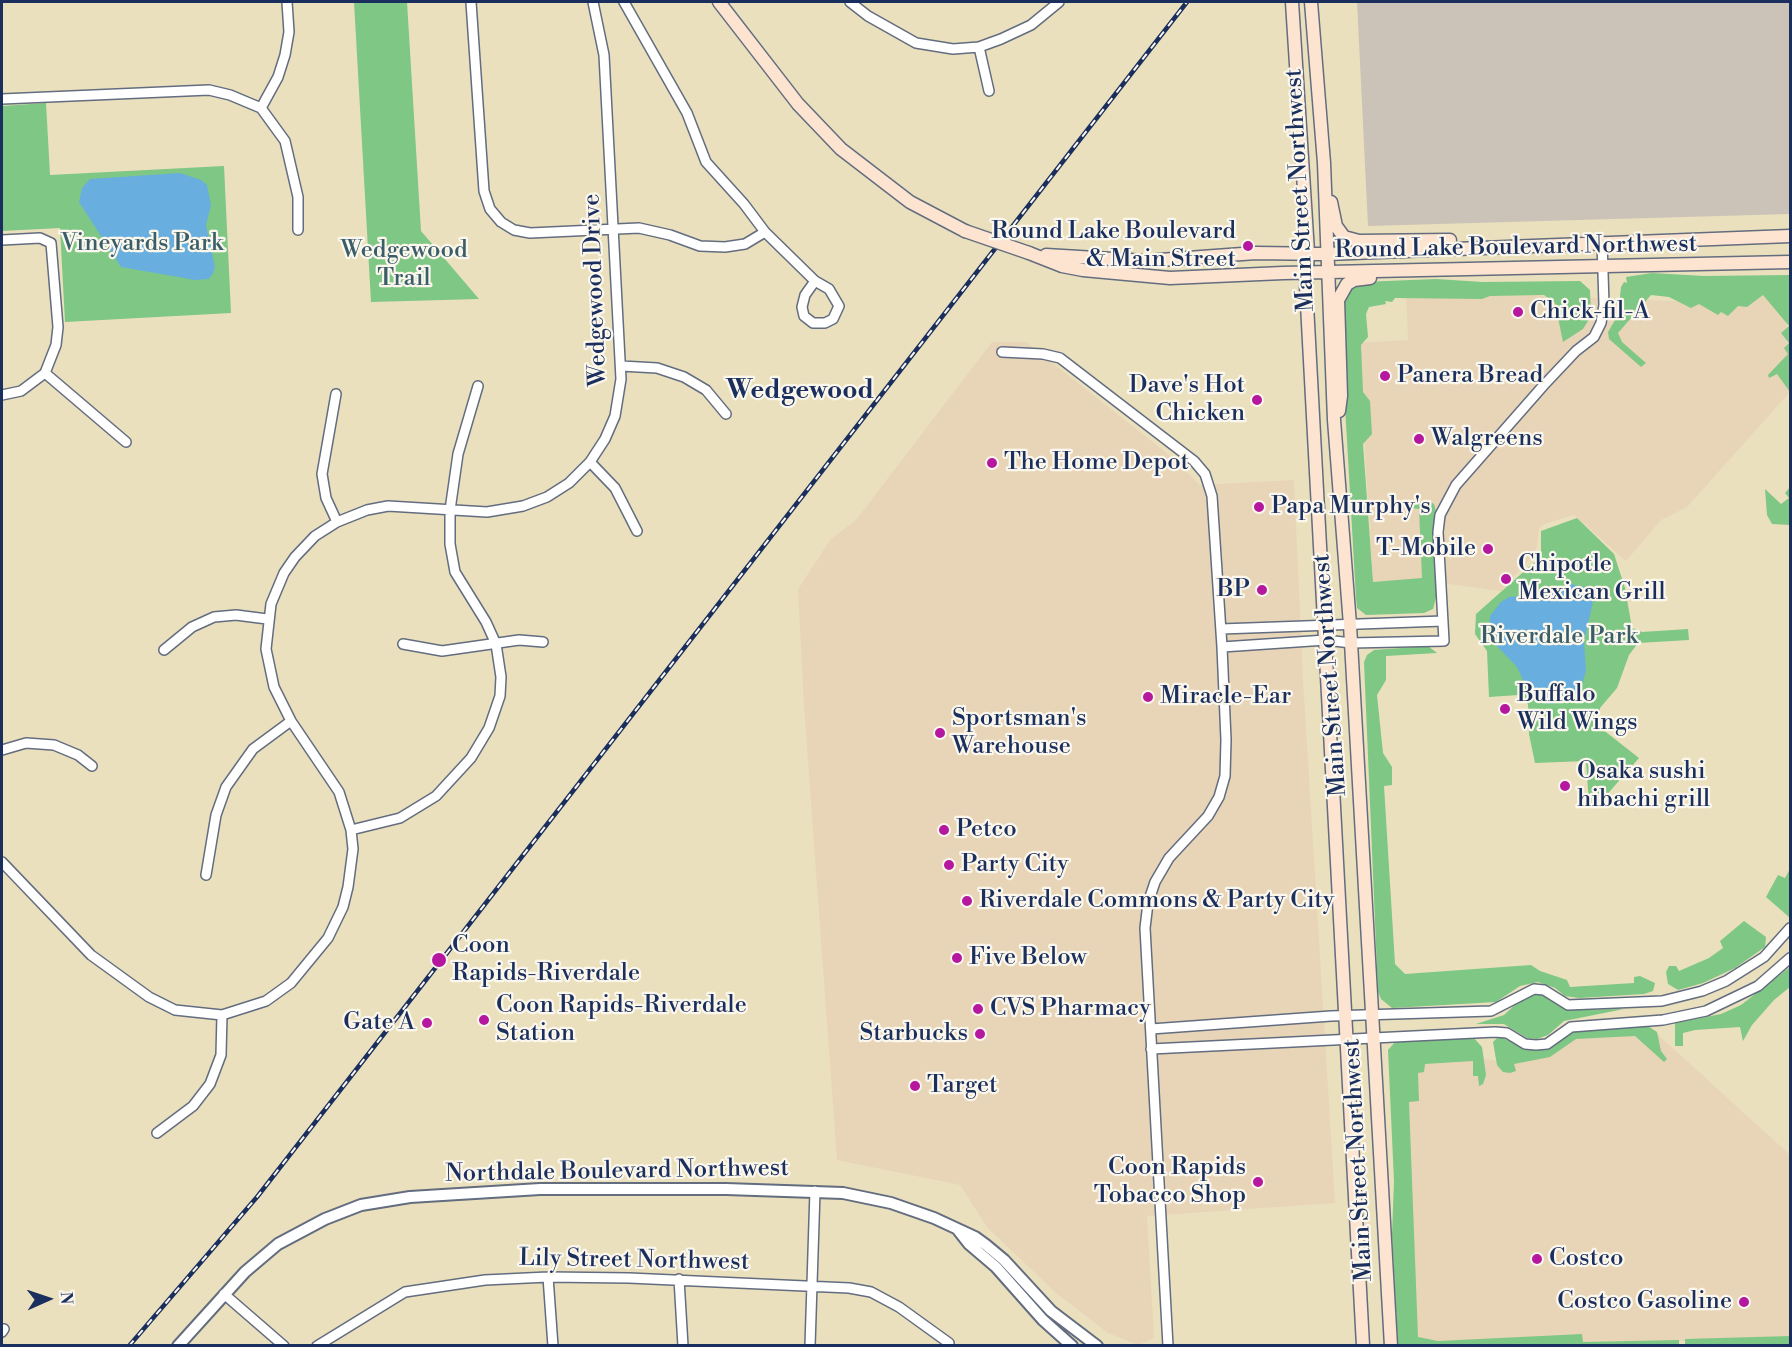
<!DOCTYPE html>
<style>
body{margin:0}
#map{position:relative;width:1792px;height:1347px;overflow:hidden;background:#eae0bd;font-family:"Libre Bodoni",serif}
canvas{display:block}
.frame{position:absolute;inset:0;border:3px solid #1b2f5e;pointer-events:none}
.north{position:absolute;left:18px;top:1269px;width:60px;height:60px;-webkit-text-stroke:4px #fbf7ec;paint-order:stroke;rotate:87deg;font-size:16px;font-weight:700;line-height:24px;text-align:center;color:#1b2f5e}
.north::after{content:'';display:block;margin:auto;width:21px;height:27px;background:#1b2f5e;clip-path:polygon(50% 0,100% 100%,50% 72%,0 100%)}
</style>
<div id="map">
<canvas width="1792" height="1347"></canvas>
<div class="frame"></div>
<div class="north">N</div>
</div>
<script>
const c = document.querySelector('canvas').getContext('2d');
c.lineJoin = 'round';
function paint(path, color) { c.fillStyle = color; c.fill(path, 'evenodd'); }
const shape = rows => new Path2D(rows.map(r => 'M' + r).join(''));
function trace(path, color, width, dash) { c.strokeStyle = color; c.lineWidth = width; c.lineCap = dash ? 'butt' : 'round'; c.setLineDash(dash || []); c.stroke(path); }
function drawText(font, color, halo, rows, align = 'center') {
  c.font = font + ' "Libre Bodoni",serif'; c.lineWidth = 4.5; c.setLineDash([]); c.textBaseline = 'middle'; c.strokeStyle = halo; c.fillStyle = color; for (const [text, x, y, turn = 0] of rows) {
    c.save(); c.translate(x, y); c.rotate((+turn || 0) * Math.PI / 180); c.textAlign = isNaN(turn) ? turn : align; if (halo) c.strokeText(text, 0, 0); c.fillText(text, 0, 0); c.restore();
  }
}
paint(shape([
 [1406,290,1746,304,1766,293,1786,317,1790,392,1687,507,1661,520,1626,561,1574,515,1544,524,1539,528,1536,552,1501,591,1420,580,1373,582,1358,343,1408,340],
 [992,342,1026,342,1168,454,1200,485,1294,480,1303,679,1335,1203,1147,1216,1154,1338,1138,1345,1108,1333,1056,1293,987,1227,960,1185,837,1160,804,706,798,589,831,539,856,520],
 [1654,1031,1790,1155,1790,1336,1679,1341,1679,1346,1415,1345,1404,1061,1479,1058,1508,1062,1554,1054,1576,1036]
]), '#e8d5b8');
paint(shape([
 [1357,2,1790,2,1790,214,1368,226]
]), '#cbc3b8');
paint(shape([
 [354,2,407,2,421,231,479,299,371,302],
 [46,103,50,175,224,166,231,313,65,322,60,228,2,231,2,106],
 [1652,273,1704,276,1790,275,1790,392,1777,374,1769,378,1768,375,1788,354,1784,348,1789,343,1781,333,1789,326,1763,295,1747,307,1738,306,1728,316,1721,312,1718,315,1699,304,1691,308,1669,297,1651,295,1618,333,1622,342,1646,363,1641,367,1609,339,1608,332,1618,315,1621,287,1624,282,1627,283,1626,277],
 [1436,279,1483,282,1580,281,1590,290,1591,316,1583,329,1563,342,1555,303,1544,295,1490,296,1482,299,1395,298,1392,302,1385,301,1386,304,1369,307,1366,314,1368,337,1361,345,1363,392,1370,401,1372,434,1363,444,1373,582,1422,578,1419,509,1411,508,1415,503,1429,501,1434,504,1436,511,1434,532,1437,594,1433,609,1424,613,1366,615,1357,608,1356,598,1341,336,1345,296,1352,287,1362,282],
 [1790,487,1790,525,1772,524,1767,515,1765,489,1781,504,1789,498,1785,493],
 [1577,518,1614,554,1625,588,1632,628,1642,632,1688,629,1689,640,1638,643,1629,655,1617,688,1600,708,1597,725,1639,758,1597,806,1589,803,1586,761,1535,763,1529,734,1528,704,1518,695,1489,697,1487,651,1475,634,1476,614,1538,559,1541,551,1541,531],
 [1428,646,1437,653,1386,656,1386,680,1377,695,1383,753,1392,767,1392,785,1384,786,1395,964,1405,974,1531,965,1540,971,1567,980,1570,987,1634,983,1634,977,1640,976,1655,983,1653,991,1644,994,1579,998,1565,996,1555,988,1538,982,1520,986,1496,1002,1392,1008,1381,999,1378,992,1364,662,1367,655,1374,650],
 [1790,869,1790,916,1789,917,1766,897,1778,875,1785,878],
 [1744,921,1766,937,1765,947,1735,968,1703,983,1678,990,1668,984,1666,972,1669,966,1676,966,1679,971,1709,958,1723,948,1720,941],
 [1790,967,1790,987,1774,1000,1752,1025,1743,1041,1740,1027,1695,1030,1683,1033,1683,1046,1675,1046,1675,1023,1721,1014,1741,1005],
 [1533,994,1544,995,1568,1010,1624,1009,1564,1021,1548,1035,1537,1039,1527,1038,1504,1024,1476,1024,1504,1015,1518,1002],
 [1648,1026,1657,1032,1661,1051,1667,1059,1664,1062,1635,1036,1576,1039,1550,1057,1514,1064,1516,1071,1510,1073,1503,1072,1497,1065,1493,1042,1499,1036,1524,1048,1537,1050,1548,1047,1572,1031],
 [1473,1037,1482,1047,1486,1075,1483,1084,1479,1086,1478,1076,1473,1076,1473,1061,1425,1064,1424,1072,1418,1073,1419,1101,1409,1102,1418,1337,1438,1341,1582,1334,1583,1342,1679,1340,1679,1345,1398,1345,1392,1234,1394,1181,1388,1050,1396,1041],
 [1790,1336,1790,1345,1685,1345,1685,1339]
]), '#7ec784');
paint(shape([
 [180,173,201,180,207,185,211,205,206,225,215,267,213,273,209,279,195,280,121,267,79,202,82,188,90,179],
 [1570,584,1584,587,1593,602,1584,641,1586,671,1581,687,1576,694,1569,700,1551,704,1541,701,1528,691,1517,667,1495,644,1489,626,1490,616,1501,602,1509,597,1536,595]
]), '#68afdf');
const minor = shape([
 [287,2,289,32,285,55,278,77,261,108,285,141,298,197,298,230],
 [471,2,484,191,490,209,501,222,514,230,530,233,639,228,670,235,700,246,725,247,745,244,765,232],
 [624,2,687,113,706,162,744,204,765,232,815,281],
 [850,2,868,16,916,43,953,49,979,47,1001,39,1031,25,1059,2],
 [979,47,989,91],
 [2,99,209,90,230,95,261,108],
 [2,240,40,238,51,243,58,327,56,345,45,373,21,391,2,395],
 [815,281,829,289,839,306,833,319,825,323,813,323,804,316,802,307,805,295,815,281],
 [1002,352,1043,354,1060,358,1194,461,1205,474,1212,496,1222,647,1226,740,1225,776,1219,797,1208,816,1169,858,1155,882,1148,903,1145,928,1168,1346],
 [621,366,657,368,684,377,706,390,726,414],
 [45,373,126,442],
 [336,394,322,474,326,498,337,522],
 [590,462,615,488,637,531],
 [1221,629,1443,621],
 [403,644,442,651,519,640,543,642],
 [1222,647,1326,640,1351,643,1444,641,1438,532,1440,515,1456,485,1543,386,1576,351,1594,337,1601,323,1604,305,1602,241],
 [164,650,192,627,214,617,236,615,267,619],
 [2,750,26,743,54,745,78,755,92,766],
 [351,830,400,818,436,796,471,758,489,728,500,696,501,677,496,644,486,622,455,572,450,544,450,510,458,454,478,386],
 [2,862,91,955,149,997,175,1010,222,1015,266,1001,291,983,328,938,343,907,348,887,353,849,351,830,339,792,291,721,274,687,266,649,271,604,284,573,295,557,315,536,337,522,367,510,388,506,487,512,523,506,547,497,569,483,590,462,605,439,615,416,621,379,604,55,593,2],
 [206,875,216,815,226,787,253,749,291,721],
 [1151,1029,1331,1016,1491,1011,1534,989,1544,990,1568,1005,1662,1001,1702,991,1726,981,1764,957,1790,928],
 [1151,1049,1495,1032,1507,1033,1525,1044,1536,1045,1547,1044,1571,1027,1663,1020,1706,1011,1758,986,1790,958],
 [157,1133,193,1106,210,1084,221,1055,222,1015],
 [548,1277,553,1346],
 [679,1279,683,1346],
 [224,1294,284,1346],
 [2,1332,4,1329],
 [317,1346,405,1292,485,1280,548,1277,629,1278,849,1288,871,1292,899,1307,949,1343],
 [810,1346,815,1191]
]);
const tertiary = shape([
 [958,1230,969,1244,996,1267,1043,1320,1072,1346],
 [178,1346,245,1272,278,1244,325,1219,361,1205,410,1197,540,1189,726,1189,843,1193,891,1203,934,1218,975,1237,986,1245,1004,1260,1051,1311,1097,1346]
]);
const secondary = shape([
 [719,2,798,104,841,149,910,202,965,231],
 [1292,2,1308,252,1306,286,1363,1346],
 [1311,2,1324,163,1334,420,1350,625,1391,1346],
 [1331,202,1336,226,1344,237,1359,241,1450,240],
 [1029,253,1062,266,1083,270,1170,278,1283,273,1790,262],
 [1046,255,1146,261,1256,253,1327,254,1790,236],
 [1339,411,1341,396,1338,300,1347,284,1354,280,1370,278]
]);
trace(minor, '#636d7f', 12);
trace(tertiary, '#636d7f', 14);
trace(secondary, '#636d7f', 15);
trace(minor, '#fff', 9);
trace(tertiary, '#fff', 10);
trace(secondary, '#fde4d0', 12);
const rail = shape([
 [129,1346,257,1197,1187,2]
]);
trace(rail, '#1b2f5e', 4.5);
trace(rail, '#fbf7ec', 2, [7]);
const secondaryBridge = shape([
 [965,231,1029,253]
]);
trace(secondaryBridge, '#636d7f', 15, []);
trace(secondaryBridge, '#fde4d0', 12);
for (const [x, y, r, color] of [
 [1248,246,6,"#b5179e"],
 [1518,312,6,"#b5179e"],
 [1385,376,6,"#b5179e"],
 [1257,400,6,"#b5179e"],
 [1419,439,6,"#b5179e"],
 [992,463,6,"#b5179e"],
 [1259,507,6,"#b5179e"],
 [1488,549,6,"#b5179e"],
 [1506,579,6,"#b5179e"],
 [1262,590,6,"#b5179e"],
 [1148,697,6,"#b5179e"],
 [1505,709,6,"#b5179e"],
 [940,733,6,"#b5179e"],
 [1565,786,6,"#b5179e"],
 [944,830,6,"#b5179e"],
 [949,865,6,"#b5179e"],
 [967,901,6,"#b5179e"],
 [957,958,6,"#b5179e"],
 [439,960,8,"#b5179e"],
 [978,1009,6,"#b5179e"],
 [484,1020,6,"#b5179e"],
 [427,1023,6,"#b5179e"],
 [980,1034,6,"#b5179e"],
 [915,1086,6,"#b5179e"],
 [1258,1182,6,"#b5179e"],
 [1537,1259,6,"#b5179e"],
 [1744,1302,6,"#b5179e"]
]) { const dot = new Path2D(); dot.arc(x, y, r, 0, 2 * Math.PI); c.fillStyle = color; c.fill(dot); trace(dot, '#fbf7ec', 2); }
drawText('24px', '#1b2f5e', '#fbf7ec', [
 ["Main Street Northwest",1301,190,-93],
 ["Round Lake Boulevard Northwest",1516,248,-1],
 ["Wedgewood Drive",596,290,-92],
 ["Main Street Northwest",1331,675,-94],
 ["Main Street Northwest",1359,1160,-93],
 ["Northdale Boulevard Northwest",617,1172,-1],
 ["Lily Street Northwest",634,1261,1]
]);
drawText('24px', '#1b2f5e', '#fbf7ec', [
 ["Round Lake Boulevard",1236,232,"right"],
 ["& Main Street",1236,260,"right"],
 ["Chick-fil-A",1530,312],
 ["Panera Bread",1397,376],
 ["Dave's Hot",1245,386,"right"],
 ["Chicken",1245,414,"right"],
 ["Walgreens",1431,439],
 ["The Home Depot",1004,463],
 ["Papa Murphy's",1271,507],
 ["T-Mobile",1476,549,"right"],
 ["Chipotle",1518,565],
 ["Mexican Grill",1518,593],
 ["BP",1250,590,"right"],
 ["Buffalo",1517,695],
 ["Wild Wings",1517,723],
 ["Miracle-Ear",1160,697],
 ["Sportsman's",952,719],
 ["Warehouse",952,747],
 ["Osaka sushi",1577,772],
 ["hibachi grill",1577,800],
 ["Petco",956,830],
 ["Party City",961,865],
 ["Riverdale Commons & Party City",979,901],
 ["Coon",452,946],
 ["Rapids-Riverdale",452,974],
 ["Five Below",969,958],
 ["Coon Rapids-Riverdale",496,1006],
 ["Station",496,1034],
 ["CVS Pharmacy",990,1009],
 ["Gate A",415,1023,"right"],
 ["Starbucks",968,1034,"right"],
 ["Target",927,1086],
 ["Coon Rapids",1246,1168,"right"],
 ["Tobacco Shop",1246,1196,"right"],
 ["Costco",1549,1259],
 ["Costco Gasoline",1732,1302,"right"]
], 'left');
drawText('24px', '#395d69', '#fbf7ec', [
 ["Vineyards Park",142,244],
 ["Wedgewood",404,251],
 ["Trail",404,279],
 ["Riverdale Park",1559,637]
]);
drawText('bold 26px', '#1b2f5e', '#fbf7ec', [
 ["Wedgewood",800,392]
]);
</script>
